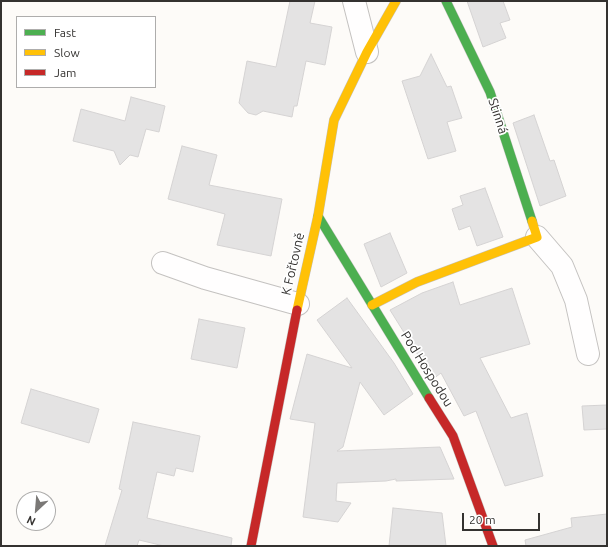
<!DOCTYPE html>
<meta charset="utf-8">
<style>
body{margin:0}
#map{position:relative;width:608px;height:547px;overflow:hidden;background:#fdfbf8;font-family:Ubuntu,sans-serif}
canvas{display:block}
.frame{position:absolute;inset:0;border:2px solid #343230;pointer-events:none}
.legend{position:absolute;left:16px;top:16px;width:140px;height:72px;box-sizing:border-box;background:#fff;border:1px solid #aeadac;margin:0;padding:5px 7px;list-style:none;font-size:12px;color:#343230}
.legend li{display:flex;align-items:center;gap:8px;height:20px}
.legend b{width:20px;border:1px solid #aeadac}
.north{position:absolute;left:16px;top:491px;width:40px;height:40px;box-sizing:border-box;background:#fff;border:1px solid #aeadac;border-radius:50%;rotate:206deg;font-size:11px;font-weight:700;line-height:16px;text-align:center;color:#343230}
.north::after{content:'';display:block;margin:auto;width:14px;height:18px;background:#7a7876;clip-path:polygon(50% 0,100% 100%,50% 72%,0 100%)}
.scale{position:absolute;left:462px;top:513px;width:78px;height:18px;box-sizing:border-box;border:2px solid #343230;border-top:0;padding-left:5px;font-size:12px;line-height:14px;white-space:nowrap;color:#343230;-webkit-text-stroke:3px #fff;paint-order:stroke}
</style>
<div id="map">
<canvas width="608" height="547"></canvas>
<div class="frame"></div>
<ul class="legend">
<li><b style="height:5px;background:#4caf50"></b>Fast</li>
<li><b style="height:5px;background:#ffc107"></b>Slow</li>
<li><b style="height:5px;background:#c62828"></b>Jam</li>
</ul>
<div class="north">N</div>
<div class="scale">20 m</div>
</div>
<script>
const c = document.querySelector('canvas').getContext('2d');
c.lineJoin = 'round';
function paint(path, color) { c.fillStyle = color; c.fill(path, 'evenodd'); }
const shape = rows => new Path2D(rows.map(r => 'M' + r).join(''));
function trace(path, color, width, dash) { c.strokeStyle = color; c.lineWidth = width; c.lineCap = dash ? 'butt' : 'round'; c.setLineDash(dash || []); c.stroke(path); }
function drawText(font, color, halo, rows, align = 'center') {
  c.font = font + ' Ubuntu,sans-serif'; c.lineWidth = 3.5; c.setLineDash([]); c.textBaseline = 'middle'; c.strokeStyle = halo; c.fillStyle = color; for (const [text, x, y, turn = 0] of rows) {
    c.save(); c.translate(x, y); c.rotate((+turn || 0) * Math.PI / 180); c.textAlign = isNaN(turn) ? turn : align; if (halo) c.strokeText(text, 0, 0); c.fillText(text, 0, 0); c.restore();
  }
}
const building = shape([
 [290,1,315,1,310,23,332,27,325,65,306,61,297,106,294,106,292,117,263,111,256,115,248,113,239,103,247,61,276,67,290,1],
 [467,1,503,1,510,20,500,23,506,38,483,47,467,1],
 [431,54,447,87,451,86,462,118,447,122,456,151,428,159,402,81,420,76,431,54],
 [131,97,165,106,159,132,146,129,138,157,130,155,120,165,114,151,73,141,81,109,125,121,131,97],
 [534,115,550,161,554,160,566,196,540,206,513,123,534,115],
 [182,146,217,155,209,185,282,199,271,256,217,245,225,214,168,199,182,146],
 [485,188,503,237,477,246,470,226,459,230,452,209,463,205,460,196,485,188],
 [390,233,407,273,381,287,364,244,390,233],
 [453,282,460,305,512,288,530,344,480,358,511,418,527,413,543,476,505,486,476,411,464,416,441,373,433,379,390,310,422,293,453,282],
 [347,298,394,363,413,394,384,415,360,382,343,447,337,451,440,447,454,479,396,481,396,479,386,481,337,483,336,501,351,503,338,522,303,517,315,423,290,419,307,354,352,368,317,320,347,298],
 [199,319,245,328,237,368,191,359,199,319],
 [31,389,99,409,89,443,21,423,31,389],
 [607,405,607,429,584,430,582,406,607,405],
 [133,422,200,436,193,472,176,468,174,476,157,472,147,518,232,538,231,546,164,546,139,540,137,546,105,546,122,490,119,489,133,422],
 [393,508,442,513,446,546,389,546,393,508],
 [607,514,607,546,526,546,525,540,572,527,571,518,607,514]
]);
paint(building, '#e4e3e3');
trace(building, '#d5d3d3', 1);
const street = shape([
 [354,1,367,52],
 [537,237,562,266,576,300,588,354],
 [163,263,205,278,298,304]
]);
const fast = shape([
 [446,1,490,92,532,221],
 [318,216,429,398]
]);
const slow = shape([
 [372,305,417,282,537,237,532,221],
 [297,310,318,216,334,120,367,52,396,1]
]);
const jam = shape([
 [429,398,453,436,493,546],
 [251,546,297,310]
]);
trace(street, '#c4c2c0', 24);
trace(fast, '#c4c2c0', 10);
trace(slow, '#c4c2c0', 10);
trace(jam, '#c4c2c0', 10);
trace(street, '#fffefe', 22);
trace(fast, '#4caf50', 9);
trace(slow, '#ffc107', 9);
trace(jam, '#c62828', 9);
drawText('13px', '#343230', '#fff', [
 ["Stinná",498,116,72],
 ["K Fořtovně",293,264,-77],
 ["Pod Hospodou",427,369,58]
]);
</script>
